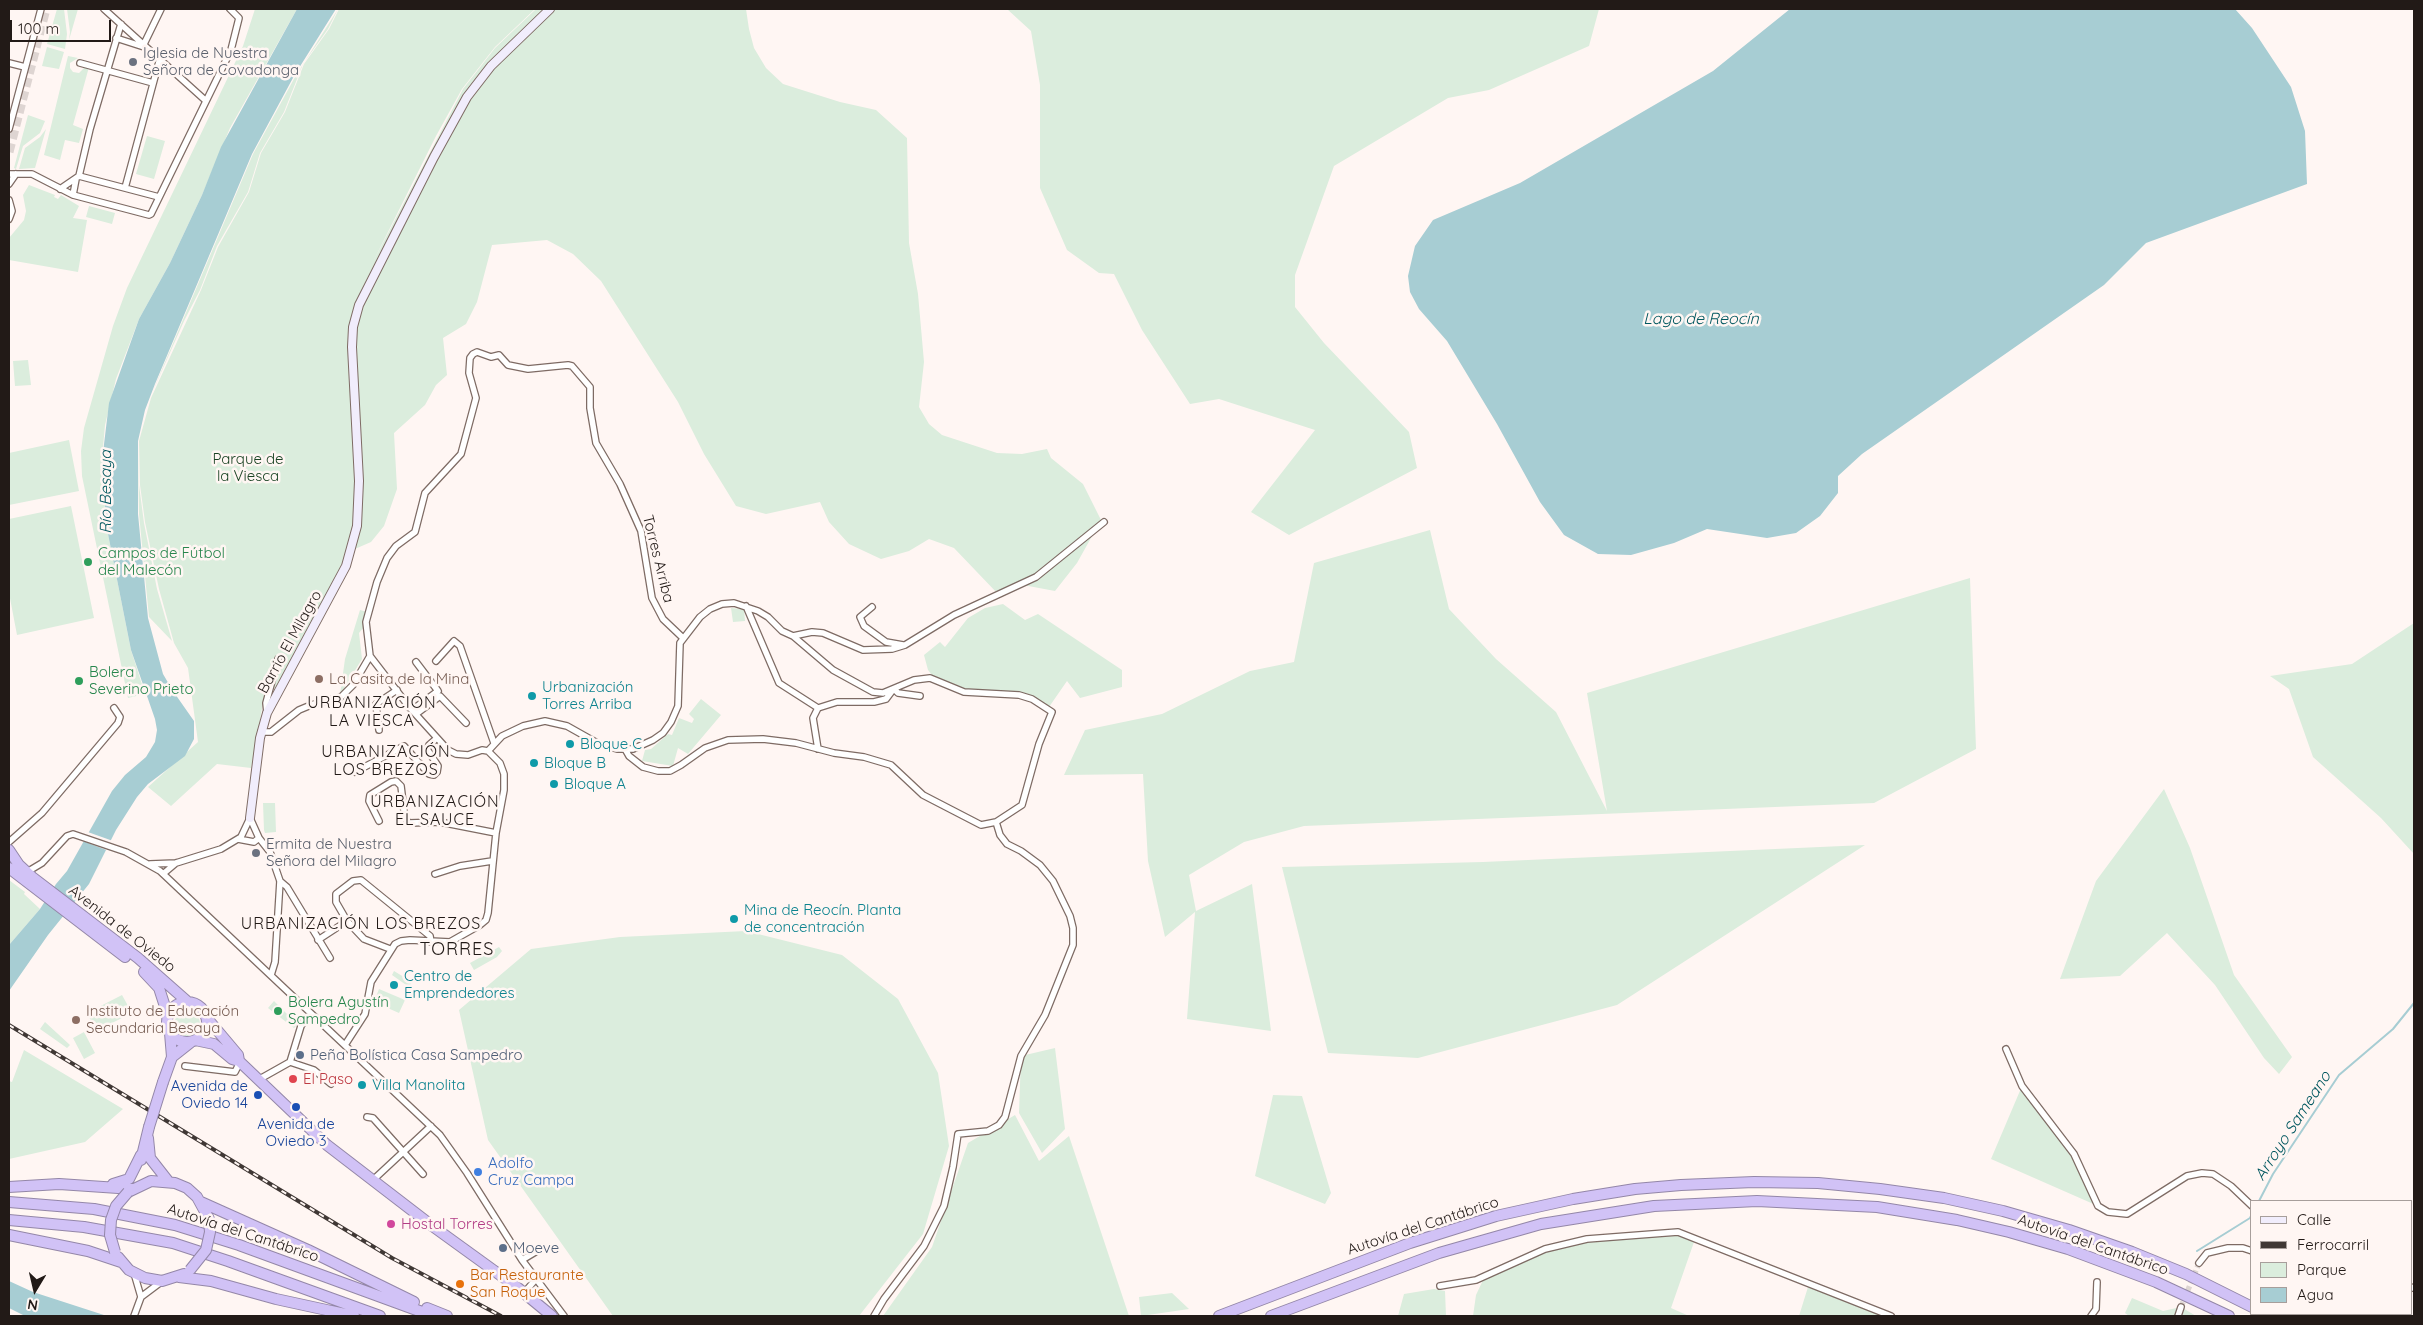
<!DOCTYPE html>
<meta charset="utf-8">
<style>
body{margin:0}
#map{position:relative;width:2423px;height:1325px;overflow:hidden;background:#fff6f3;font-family:Quicksand,sans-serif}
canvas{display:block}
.frame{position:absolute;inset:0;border:10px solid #221a17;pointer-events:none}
.legend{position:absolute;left:2250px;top:1200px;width:162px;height:115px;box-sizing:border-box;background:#fff6f3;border:1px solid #a79e9b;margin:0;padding:6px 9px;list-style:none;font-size:15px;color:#221a17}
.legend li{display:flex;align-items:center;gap:10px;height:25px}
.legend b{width:25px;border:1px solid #a79e9b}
.north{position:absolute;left:10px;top:1265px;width:50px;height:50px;-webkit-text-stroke:4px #fff6f3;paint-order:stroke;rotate:189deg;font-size:14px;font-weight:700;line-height:20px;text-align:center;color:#221a17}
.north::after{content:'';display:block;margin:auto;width:18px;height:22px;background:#221a17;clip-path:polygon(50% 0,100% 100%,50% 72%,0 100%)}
.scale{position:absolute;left:10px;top:20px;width:101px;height:22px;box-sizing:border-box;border:2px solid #221a17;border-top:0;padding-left:6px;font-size:15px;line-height:18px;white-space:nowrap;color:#221a17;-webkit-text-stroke:4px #fff6f3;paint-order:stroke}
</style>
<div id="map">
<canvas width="2423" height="1325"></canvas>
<div class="frame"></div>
<ul class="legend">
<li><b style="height:6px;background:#f1edfc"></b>Calle</li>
<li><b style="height:6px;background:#403835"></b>Ferrocarril</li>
<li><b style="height:14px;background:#dbeddd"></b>Parque</li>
<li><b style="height:14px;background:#a7cdd3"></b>Agua</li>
</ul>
<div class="north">N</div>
<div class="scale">100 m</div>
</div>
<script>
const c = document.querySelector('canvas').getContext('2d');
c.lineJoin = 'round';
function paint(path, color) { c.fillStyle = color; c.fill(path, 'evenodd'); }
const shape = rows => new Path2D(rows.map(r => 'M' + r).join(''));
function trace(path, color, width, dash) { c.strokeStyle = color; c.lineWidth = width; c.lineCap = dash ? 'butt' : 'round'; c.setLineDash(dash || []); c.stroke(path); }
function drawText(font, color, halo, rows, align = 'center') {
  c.font = font + ' Quicksand,sans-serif'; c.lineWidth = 5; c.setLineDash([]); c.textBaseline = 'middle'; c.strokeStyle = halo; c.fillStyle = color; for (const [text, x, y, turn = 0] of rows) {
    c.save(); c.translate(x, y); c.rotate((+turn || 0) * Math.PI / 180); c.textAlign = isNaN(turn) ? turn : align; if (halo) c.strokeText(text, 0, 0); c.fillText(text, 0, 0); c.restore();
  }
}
paint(shape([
 [57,9,64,9,67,34,65,49,47,44],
 [67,9,78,9,69,40,70,32],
 [255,9,297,9,230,128,202,195,170,263,139,319,116,379,105,425,101,469,108,534,131,650,145,694,128,698,82,476,81,451,84,428,113,326,127,288,243,46],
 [338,9,328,29,303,64,284,112,260,153,248,192,217,246,200,290,184,321,152,393,253,154,295,77],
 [339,9,535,9,495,47,462,89,436,136,373,262,463,89,495,48,536,9,746,9,749,29,754,48,766,68,783,84,840,102,876,110,907,138,909,243,918,294,924,362,919,407,929,424,942,435,997,453,1022,454,1047,449,1051,458,1083,484,1101,520,1077,563,1055,591,1023,585,998,594,954,548,929,539,909,551,881,559,849,544,829,522,820,502,766,514,736,506,704,454,678,402,601,281,573,254,547,240,492,245,477,302,466,324,443,338,447,375,436,385,425,405,394,433,397,489,384,526,371,542,348,552,294,656,274,689,269,689,264,698,251,768,217,764,171,806,148,787,198,742,188,668,174,643,159,589,145,522,140,485,139,441,151,398,201,290,218,247,249,192,261,153,285,112,304,64,329,29],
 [1007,9,1599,9,1589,46,1489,90,1448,98,1334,166,1295,275,1295,307,1324,343,1409,432,1417,468,1289,535,1251,512,1315,430,1219,399,1190,404,1142,330,1114,274,1099,273,1067,250,1040,188,1040,85,1031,31],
 [47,47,64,52,59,69,42,66],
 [68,56,78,58,70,63,70,68,73,72,79,73,85,67,89,67,73,125,83,129,79,143,65,140,60,160,44,155],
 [28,115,45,121,40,133,23,146,16,169,14,168],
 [46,129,35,168,19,169,25,148,40,137],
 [147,136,165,141,154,179,136,174],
 [29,185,55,195,54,197,58,199,61,195,79,206,73,218,87,220,78,272,9,260,9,238,24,220,26,211,23,195],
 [89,206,115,213,112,224,86,217],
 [28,360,31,385,15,386,13,361],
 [69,440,79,491,9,505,9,453],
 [138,445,139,485,144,523,157,589,172,641,149,617,139,514],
 [71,506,94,618,17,635,9,593,9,519],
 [1430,530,1449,609,1496,659,1556,712,1607,811,1587,693,1970,578,1976,749,1874,803,1304,826,1244,842,1189,875,1196,911,1252,884,1271,1031,1187,1019,1195,912,1165,937,1148,861,1143,774,1064,775,1085,730,1162,714,1250,671,1294,662,1314,563],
 [1003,604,1025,620,1038,614,1122,670,1122,687,1080,698,1067,681,1049,707,1032,697,964,690,935,679,928,670,924,655,940,642,945,647,968,618,985,608],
 [731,608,744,609,745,621,733,622],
 [360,610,367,612,364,627,359,633,362,659,340,695,345,659],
 [2414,623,2414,854,2381,818,2313,757,2289,689,2270,676,2352,664],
 [701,699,721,715,688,754,678,748,673,766,642,761,645,750,651,749,668,734,672,735,679,718,692,723,694,719,689,714],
 [2164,789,2190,848,2234,975,2292,1057,2279,1074,2264,1058,2215,985,2167,933,2120,976,2060,979,2096,881],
 [263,803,275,803,276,832,265,833,264,830],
 [1865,845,1617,1005,1418,1058,1328,1053,1282,867,1483,862],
 [9,880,25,892,24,894,40,909,9,945],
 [746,931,842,955,898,999,938,1073,949,1146,923,1234,859,1316,613,1316,488,1140,459,1010,531,949,620,937],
 [499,947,502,951,497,957,474,970,470,963],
 [394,971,412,982,409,987,392,975],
 [379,989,405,1000,399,1013,374,1002],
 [122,995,132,1013,96,1031,87,1013],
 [274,1001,288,1015,297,1025,294,1028,268,1008],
 '174 1024a13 13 0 1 1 26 0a13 13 0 1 1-26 0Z',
 [45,1022,70,1045,67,1048,40,1029],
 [84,1032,95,1053,84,1059,73,1038],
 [1055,1048,1065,1129,1042,1153,1019,1113,1021,1056],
 [24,1050,123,1109,85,1142,9,1159,9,1081,12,1082],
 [2022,1086,2074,1154,2098,1206,1991,1159],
 [1273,1095,1302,1096,1331,1193,1325,1204,1255,1176],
 [1015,1115,1039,1161,1069,1136,1129,1316,883,1316,932,1247,968,1143],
 [1677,1234,1694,1242,1671,1308,1689,1316,1473,1316,1476,1295,1484,1278,1547,1252,1573,1244,1611,1239],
 [1808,1287,1885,1316,1799,1316],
 [1434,1289,1445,1291,1446,1316,1398,1316,1404,1294],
 [1172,1293,1189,1309,1141,1316,1139,1297],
 [2132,1298,2163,1311,2181,1307,2196,1316,2129,1316,2125,1313]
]), '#dbeddd');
paint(shape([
 [297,9,336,9,294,76,252,154,155,384,145,410,138,441,138,514,148,618,163,674,173,691,194,721,194,739,185,756,148,784,137,797,116,830,89,884,48,935,9,991,9,945,40,909,56,884,67,871,112,791,125,775,146,757,155,742,157,730,155,719,131,650,108,534,101,469,109,403,139,319,170,263,202,195,221,147],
 [1790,9,2235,9,2252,28,2291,87,2305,131,2307,184,2146,243,2104,285,1862,454,1838,476,1838,493,1820,516,1796,533,1767,538,1707,529,1674,543,1631,555,1598,554,1564,535,1540,502,1497,424,1447,341,1419,309,1410,292,1408,276,1415,246,1433,220,1520,183,1713,71],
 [9,1281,33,1292,107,1316,25,1316,9,1308]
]), '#a7cdd3');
paint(shape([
 [85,831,113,841,109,851,80,840]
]), '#fff6f3');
trace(shape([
 [2259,1201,2273,1174,2339,1075,2393,1029,2414,1003],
 [2197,1251,2250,1218,2252,1214]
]), '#a7cdd3', 2);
trace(shape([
 [2181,1307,2199,1263]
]), '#ded5d2', 5.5, [5.5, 3]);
trace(shape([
 [9,152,46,9]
]), '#ded5d2', 9, [9, 4.5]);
const street = shape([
 [104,9,205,100],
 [116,38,144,47],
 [144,44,161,9],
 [9,63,25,67],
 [80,63,153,83],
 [9,129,41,9],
 [9,174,32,174,73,195,149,215,151,214,231,50,239,18,230,9],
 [79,176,159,197],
 [9,184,16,174],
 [125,188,160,58],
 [60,189,79,176,90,129,121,24],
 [73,195,76,179],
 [9,200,12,211,9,219],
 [746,606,779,683,818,708],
 [872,607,860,617,864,626,886,642,903,645],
 [436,661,454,641,460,646,494,743],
 [895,690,898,693,920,696],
 [412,710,438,691,416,662],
 [267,713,266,703,278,659],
 [416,714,440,696,466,723],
 [379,730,376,704,397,690],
 [261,732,271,732,299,710,311,705,341,697,353,685,370,656],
 [625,749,629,756,643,767,658,771,670,771,681,765,705,748,728,740,763,739,796,743,834,753,864,757,891,765,923,795,981,825,996,822,1022,805,1039,744,1052,712,1032,699,1019,695,964,692,930,678,914,680,883,693,873,692,833,670,793,636],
 [818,749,813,718,818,708,837,702,874,702,886,699,892,691],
 [488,751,502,736,523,726,545,721,567,726,599,744,617,749,633,749,653,740,663,733,671,722,678,706,680,643,700,617,710,609,722,604,734,603,758,611,768,617,782,631,793,636,812,632,823,633,863,650,892,649,905,645,954,615,1036,577,1104,522],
 [355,772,404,746,429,774,434,775,437,772,438,766,427,749,429,745,437,738],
 [250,818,259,838,270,852,280,881,275,962,271,975],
 [379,821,369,801,370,795,391,782,396,781,401,786,405,819,409,823,440,822,496,833],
 [238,839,254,842,259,838],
 [9,842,42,813,118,723,120,717,114,708],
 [150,864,176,863,221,849,241,837,250,818],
 [27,872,42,863,67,836,73,834,126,852,160,871,440,1135,467,1173,522,1260,564,1316],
 [163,874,176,863],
 [435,874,460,866,492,861],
 [280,881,287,887,330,958],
 [318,940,347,921],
 [390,949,364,939,347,921,336,902,336,894,353,881,361,880,430,936,431,942],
 [345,1045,365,1014,371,982,395,944,401,941,410,940,450,942,480,925,486,920,488,913,496,833,504,790,504,774,500,763,488,751,482,750,468,755,456,754,448,750,410,708,370,656,366,622,377,582,387,558,396,546,415,532,425,493,461,454,476,398,469,373,470,358,473,354,477,352,491,357,499,355,508,365,528,369,568,365,572,366,590,387,590,408,596,443,620,484,641,531,652,598,663,619,683,638],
 [2006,1049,2022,1086,2074,1154,2098,1206,2108,1212,2127,1214,2187,1176,2202,1173,2213,1174,2231,1186,2252,1206],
 [290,1062,301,1026,305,1020],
 [185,1066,235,1072,240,1062],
 [258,1080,290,1062,314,1070,331,1084],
 [367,1117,373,1118,423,1174],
 [373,1180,431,1126],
 [522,1260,542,1248],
 [2199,1263,2207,1253,2228,1248,2243,1248,2252,1251],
 [134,1273,141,1297],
 [1440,1286,1476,1280,1545,1249,1587,1239,1678,1232,1891,1316],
 [2412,1288,2414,1287],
 [524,1293,536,1279],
 [134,1316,141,1297,161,1282],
 [874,1316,884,1299,924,1246,944,1206,953,1167,958,1134,988,1131,999,1125,1005,1117,1021,1056,1045,1015,1073,945,1073,928,1070,916,1053,881,1040,865,1021,851,1007,844,1000,835,996,822],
 [2091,1316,2096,1309,2097,1282],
 [2178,1316,2181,1307]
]);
const secondary = shape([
 [250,818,260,738,267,713,346,566,357,526,359,481,352,347,353,327,359,305,434,157,467,97,491,66,550,9]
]);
const highway = shape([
 [9,850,19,865,32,877,138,958,189,1003],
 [9,868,125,957],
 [144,972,159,988,168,1016],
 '167 1022a20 20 0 1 1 40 0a20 20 0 1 1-40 0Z',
 [206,1017,238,1055,239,1061],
 [170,1033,172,1057],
 [195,1040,214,1044,232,1059,239,1061,327,1145,431,1225,518,1288,552,1316],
 [163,1082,172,1057,191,1042],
 [148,1138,150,1158,168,1181],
 [141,1160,149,1127],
 [113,1184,129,1179,141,1155],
 [9,1187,59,1184,133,1189],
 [128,1192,151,1181,175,1183,187,1188,197,1197,209,1219],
 [9,1202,94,1209,175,1225,239,1245,433,1316],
 [201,1202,308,1250,414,1302],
 [9,1220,84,1227,173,1243,228,1261,380,1316],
 [9,1235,88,1251,121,1262],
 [118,1257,129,1270,145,1278,162,1281,184,1274],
 [179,1277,211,1281,276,1299,354,1316],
 [427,1308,447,1316],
 [2263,1314,2268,1316],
 [2275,1314,2280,1316],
 [1219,1316,1410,1243,1496,1216,1573,1199,1635,1189,1681,1185,1754,1182,1818,1183,1880,1189,1944,1198,2003,1211,2069,1230,2132,1252,2186,1274,2252,1307],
 [1271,1316,1439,1253,1541,1224,1654,1206,1757,1201,1877,1207,1957,1220,2009,1232,2068,1249,2156,1282,2229,1316]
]);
trace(street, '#7e6b64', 8);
trace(secondary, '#7e6b64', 10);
trace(highway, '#9487a8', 12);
trace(street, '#fff', 5.5);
trace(secondary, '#f1edfc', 8);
trace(highway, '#d1c2f6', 10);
const rail = shape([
 [9,1025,392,1258,501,1316]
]);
trace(rail, '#403835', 4);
trace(rail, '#fff6f3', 2, [5.5]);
const highwayBridge = shape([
 [149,1127,163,1082],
 [115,1252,110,1235,111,1220,116,1206,128,1192],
 [190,1270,206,1250,210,1232,209,1219]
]);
trace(highwayBridge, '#9487a8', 12, []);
trace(highwayBridge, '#d1c2f6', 10);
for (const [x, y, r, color] of [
 [133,62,5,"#6b7280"],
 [88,562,5,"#2e9e5b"],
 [319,679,5,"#8d6e63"],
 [79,681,5,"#2e9e5b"],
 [532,696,5,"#0f9aa8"],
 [570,744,5,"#0f9aa8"],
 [534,763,5,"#0f9aa8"],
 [554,784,5,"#0f9aa8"],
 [256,853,5,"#6b7280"],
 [734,919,5,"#0f9aa8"],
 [394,985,5,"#0f9aa8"],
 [278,1011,5,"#2e9e5b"],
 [76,1020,5,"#8d6e63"],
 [300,1055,5,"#5c6f8a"],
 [293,1079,5,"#e0444e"],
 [362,1085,5,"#0f9aa8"],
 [258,1095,5,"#1a4fb4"],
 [296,1107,5,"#1a4fb4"],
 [478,1172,5,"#3f7fe0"],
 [391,1224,5,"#d1479c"],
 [503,1248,5,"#5c6f8a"],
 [460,1284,5,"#e8710a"]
]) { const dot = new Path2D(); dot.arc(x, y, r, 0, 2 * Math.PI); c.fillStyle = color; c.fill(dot); trace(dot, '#fff6f3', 2); }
drawText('15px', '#5b616d', '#fff6f3', [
 ["Iglesia de Nuestra",143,53],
 ["Señora de Covadonga",143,70],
 ["Ermita de Nuestra",266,844],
 ["Señora del Milagro",266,861]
], 'left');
drawText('15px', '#1a4323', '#fff6f3', [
 ["Parque de",248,459],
 ["la Viesca",248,476]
]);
drawText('15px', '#27864d', '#fff6f3', [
 ["Campos de Fútbol",98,553],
 ["del Malecón",98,570],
 ["Bolera",89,672],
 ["Severino Prieto",89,689],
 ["Bolera Agustín",288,1002],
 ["Sampedro",288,1019]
], 'left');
drawText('15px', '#221a17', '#fff6f3', [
 ["Torres Arriba",658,559,76],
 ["Barrio El Milagro",290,642,-61],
 ["Avenida de Oviedo",122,929,38],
 ["Autovía del Cantábrico",1423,1226,-18],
 ["Autovía del Cantábrico",243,1233,18],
 ["Autovía del Cantábrico",2093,1245,19]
]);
drawText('15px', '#785e54', '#fff6f3', [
 ["La Casita de la Mina",329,679],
 ["Instituto de Educación",86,1011],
 ["Secundaria Besaya",86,1028]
], 'left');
drawText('15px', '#0d838f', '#fff6f3', [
 ["Urbanización",542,687],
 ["Torres Arriba",542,704],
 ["Bloque C",580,744],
 ["Bloque B",544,763],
 ["Bloque A",564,784],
 ["Mina de Reocín. Planta",744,910],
 ["de concentración",744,927],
 ["Centro de",404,976],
 ["Emprendedores",404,993],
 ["Villa Manolita",372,1085]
], 'left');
drawText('15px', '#4e5e75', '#fff6f3', [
 ["Peña Bolística Casa Sampedro",310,1055],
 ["Moeve",513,1248]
], 'left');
drawText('15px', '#be3a42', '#fff6f3', [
 ["El Paso",303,1079]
], 'left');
drawText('15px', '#164399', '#fff6f3', [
 ["Avenida de",248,1086],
 ["Oviedo 14",248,1103],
 ["Avenida de",296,1124,"center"],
 ["Oviedo 3",296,1141,"center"]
], 'right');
drawText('15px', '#366cbe', '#fff6f3', [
 ["Adolfo",488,1163],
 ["Cruz Campa",488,1180]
], 'left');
drawText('15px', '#b23c85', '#fff6f3', [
 ["Hostal Torres",401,1224]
], 'left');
drawText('15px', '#c56008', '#fff6f3', [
 ["Bar Restaurante",470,1275],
 ["San Roque",470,1292]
], 'left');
drawText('italic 16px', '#00575f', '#fff6f3', [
 ["Lago de Reocín",1701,319],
 ["Río Besaya",106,492,-90],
 ["Arroyo Sameano",2293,1126,-57]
]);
c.letterSpacing = '1px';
drawText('16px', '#221a17', '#fff6f3', [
 ["URBANIZACIÓN",372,703],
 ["LA VIESCA",372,721],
 ["URBANIZACIÓN",386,752],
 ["LOS BREZOS",386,770],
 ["URBANIZACIÓN",435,802],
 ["EL SAUCE",435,820],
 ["URBANIZACIÓN LOS BREZOS",361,924]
]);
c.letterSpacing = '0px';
c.letterSpacing = '1px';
drawText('18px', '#221a17', '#fff6f3', [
 ["TORRES",457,950]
]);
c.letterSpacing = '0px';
</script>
